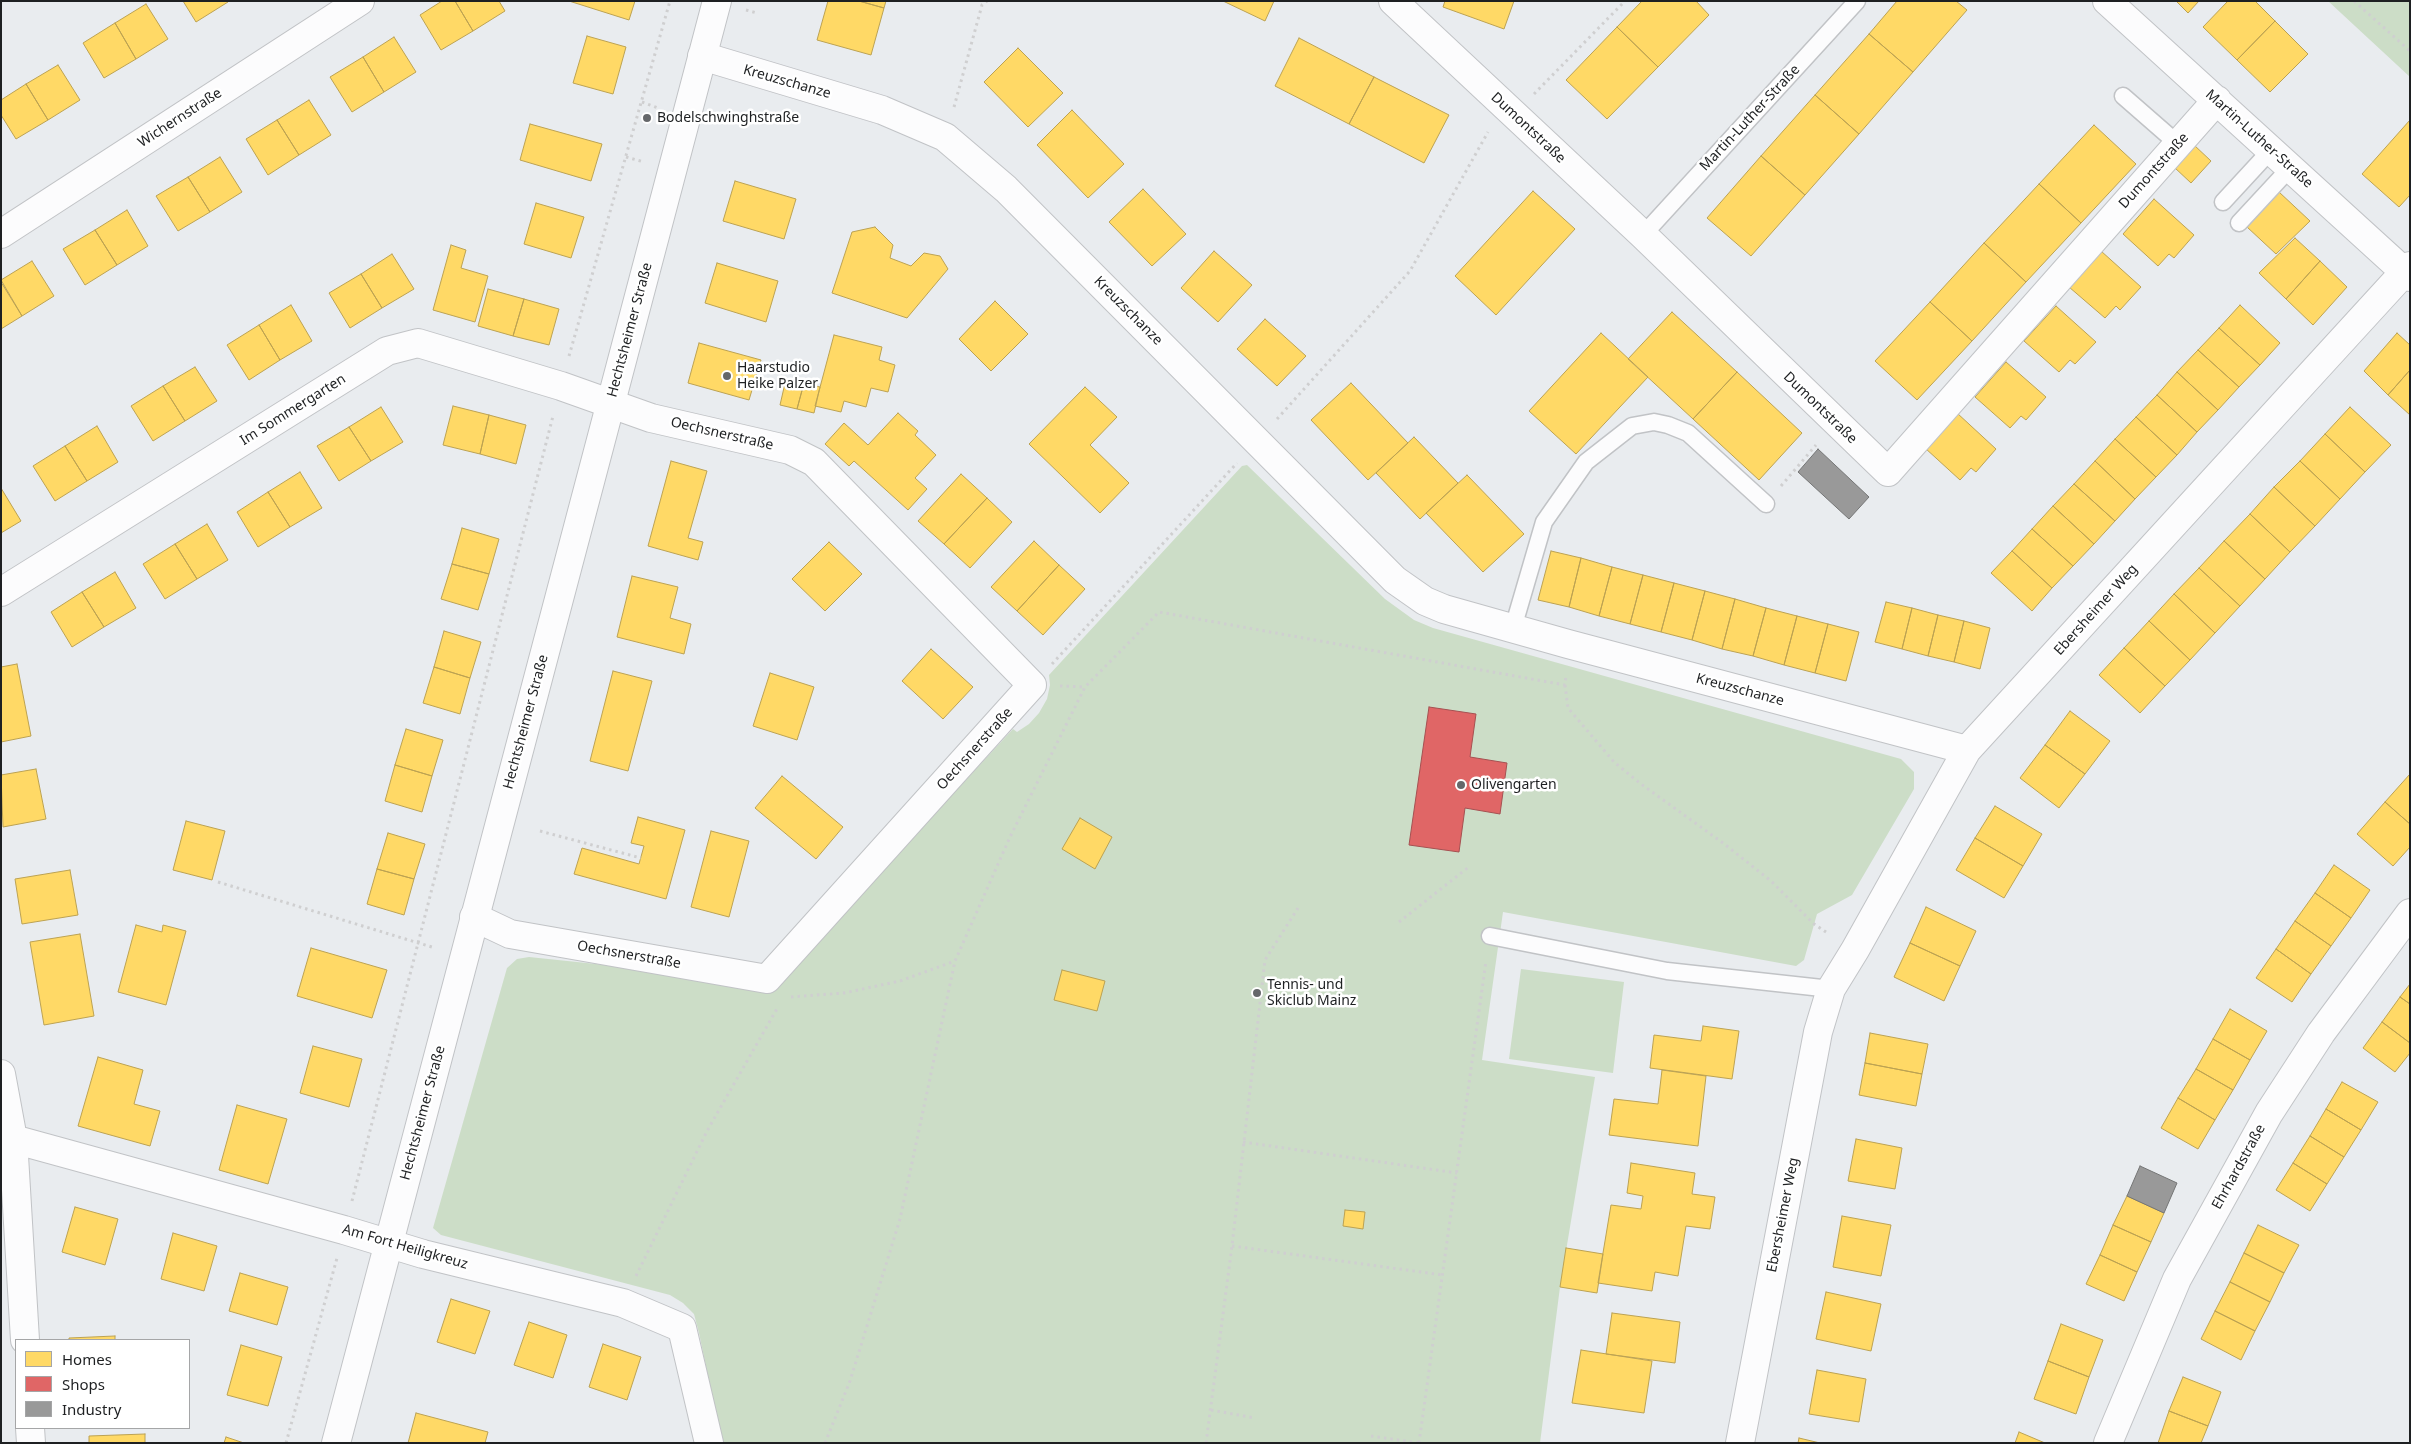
<!DOCTYPE html>
<meta charset="utf-8">
<style>
body{margin:0}
#map{position:relative;width:2411px;height:1444px;overflow:hidden;background:#e9ecef;font-family:"Noto Sans",sans-serif}
canvas{display:block}
.frame{position:absolute;inset:0;border:2px solid #1e2022;pointer-events:none}
.legend{position:absolute;left:15px;top:1339px;width:175px;height:90px;box-sizing:border-box;background:#fff;border:1px solid #a5a6a7;margin:0;padding:6px 9px;list-style:none;font-size:15px;color:#1e2022}
.legend li{display:flex;align-items:center;gap:10px;height:25px}
.legend b{width:25px;border:1px solid #a5a6a7}
</style>
<div id="map">
<canvas width="2411" height="1444"></canvas>
<div class="frame"></div>
<ul class="legend">
<li><b style="height:14px;background:#ffd966"></b>Homes</li>
<li><b style="height:14px;background:#e06666"></b>Shops</li>
<li><b style="height:14px;background:#999"></b>Industry</li>
</ul>
</div>
<script>
const c = document.querySelector('canvas').getContext('2d');
c.lineJoin = 'round';
function paint(path, color) { c.fillStyle = color; c.fill(path, 'evenodd'); }
const shape = rows => new Path2D(rows.map(r => 'M' + r).join(''));
function trace(path, color, width, dash) { c.strokeStyle = color; c.lineWidth = width; c.lineCap = dash ? 'butt' : 'round'; c.setLineDash(dash || []); c.stroke(path); }
function drawText(font, color, halo, rows, align = 'center') {
  c.font = font + ' "Noto Sans",sans-serif'; c.lineWidth = 5; c.setLineDash([]); c.textBaseline = 'middle'; c.strokeStyle = halo; c.fillStyle = color; for (const [text, x, y, turn = 0] of rows) {
    c.save(); c.translate(x, y); c.rotate((+turn || 0) * Math.PI / 180); c.textAlign = isNaN(turn) ? turn : align; if (halo) c.strokeText(text, 0, 0); c.fillText(text, 0, 0); c.restore();
  }
}
paint(shape([
 [2328,1,2410,1,2410,77],
 [1247,465,1385,599,1414,620,1433,628,1901,759,1914,772,1914,789,1852,895,1817,914,1804,960,1796,966,1503,912,1482,1060,1595,1077,1560,1287,1540,1443,722,1443,699,1333,694,1314,683,1303,670,1295,441,1235,433,1228,507,968,517,959,529,957,778,983,1013,729,1017,732,1029,724,1039,713,1047,699,1050,685,1049,675,1242,466],
 [1521,969,1624,982,1613,1073,1509,1059]
]), '#ccddc7');
const homes = shape([
 [183,1,227,1,228,2,196,22,183,1],
 [442,1,455,1,473,31,441,50,420,15,442,1],
 [455,1,499,1,505,11,473,31,455,1],
 [569,1,635,1,629,20,569,1],
 [828,1,859,1,884,8,871,55,817,40,828,1],
 [859,1,886,1,884,8,859,1],
 [1223,1,1274,1,1265,21,1223,1],
 [1445,1,1514,1,1504,29,1443,7,1445,1],
 [1642,1,1696,1,1709,15,1658,67,1617,27,1642,1],
 [1897,1,1956,1,1967,10,1913,72,1869,34,1897,1],
 [2176,1,2199,1,2188,13,2176,1],
 [2228,1,2255,1,2275,21,2237,60,2203,27,2228,1],
 [146,4,168,39,136,59,115,23,146,4],
 [2275,21,2308,54,2270,92,2237,60,2275,21],
 [115,23,136,59,104,78,83,43,115,23],
 [1617,27,1658,67,1607,119,1566,80,1617,27],
 [1869,34,1913,72,1859,134,1815,95,1869,34],
 [587,36,626,47,613,94,573,83,587,36],
 [394,37,416,72,384,92,363,57,394,37],
 [1299,38,1374,77,1349,124,1275,86,1299,38],
 [1018,48,1063,93,1028,127,984,82,1018,48],
 [363,57,384,92,352,112,330,77,363,57],
 [58,65,80,100,48,120,26,84,58,65],
 [1374,77,1449,115,1424,163,1349,124,1374,77],
 [26,84,48,120,16,139,1,115,1,100,26,84],
 [1815,95,1859,134,1805,195,1761,156,1815,95],
 [309,100,331,135,299,155,277,120,309,100],
 [1072,110,1124,164,1088,198,1037,145,1072,110],
 [277,120,299,155,268,175,246,139,277,120],
 [2410,120,2410,195,2399,207,2362,174,2410,120],
 [530,124,602,144,591,181,520,160,530,124],
 [2094,125,2136,164,2081,223,2039,184,2094,125],
 [2194,145,2211,161,2191,183,2174,167,2194,145],
 [1761,156,1805,195,1751,256,1707,218,1761,156],
 [220,157,242,192,210,212,188,177,220,157],
 [188,177,210,212,178,231,156,196,188,177],
 [735,181,796,199,784,239,723,221,735,181],
 [2039,184,2081,223,2026,282,1984,243,2039,184],
 [1143,189,1186,234,1152,266,1109,222,1143,189],
 [1533,191,1575,229,1496,315,1455,276,1533,191],
 [2279,192,2310,221,2276,254,2247,227,2279,192],
 [2154,199,2194,235,2174,258,2169,254,2158,266,2123,234,2154,199],
 [536,203,584,217,571,258,524,244,536,203],
 [127,210,148,246,117,265,95,230,127,210],
 [875,227,893,245,890,258,911,266,924,253,940,256,948,269,907,318,832,293,852,232,875,227],
 [95,230,117,265,85,285,63,249,95,230],
 [2295,238,2320,261,2286,299,2259,273,2295,238],
 [1984,243,2026,282,1972,341,1930,302,1984,243],
 [451,245,466,250,461,268,488,276,475,322,433,310,451,245],
 [1214,251,1252,285,1218,322,1181,288,1214,251],
 [2101,251,2141,287,2120,310,2116,306,2105,318,2069,287,2101,251],
 [392,254,414,289,382,308,361,274,392,254],
 [32,261,54,296,22,316,1,280,32,261],
 [2320,261,2347,287,2313,325,2286,299,2320,261],
 [717,263,778,281,766,322,705,303,717,263],
 [361,274,382,308,350,328,329,293,361,274],
 [1,282,22,316,1,329,1,282],
 [488,289,524,299,513,336,478,326,488,289],
 [524,299,559,309,549,345,513,336,524,299],
 [995,301,1028,334,991,371,959,339,995,301],
 [1930,302,1972,341,1917,400,1875,361,1930,302],
 [291,305,312,341,280,360,259,325,291,305],
 [2240,305,2280,343,2260,365,2219,328,2240,305],
 [2056,306,2096,342,2075,364,2070,360,2059,372,2024,341,2056,306],
 [1672,312,1737,372,1693,419,1628,359,1672,312],
 [1265,319,1306,356,1277,386,1237,349,1265,319],
 [259,325,280,360,249,380,227,345,259,325],
 [2219,328,2260,365,2239,387,2198,350,2219,328],
 [1601,333,1648,377,1576,454,1529,411,1601,333],
 [2397,333,2410,345,2410,370,2388,395,2364,371,2397,333],
 [834,335,882,347,879,360,895,365,888,392,871,388,866,407,844,401,841,412,815,406,834,335],
 [699,343,761,360,749,400,688,383,699,343],
 [2198,350,2239,387,2218,410,2177,372,2198,350],
 [2006,362,2046,397,2026,420,2021,416,2010,428,1975,397,2006,362],
 [195,367,217,401,185,421,163,386,195,367],
 [2410,370,2410,415,2388,395,2410,370],
 [1737,372,1802,433,1759,480,1693,419,1737,372],
 [2177,372,2218,410,2197,432,2157,395,2177,372],
 [786,379,804,383,797,409,780,405,786,379],
 [804,383,820,387,814,413,797,409,804,383],
 [1351,383,1408,443,1368,480,1311,420,1351,383],
 [163,386,185,421,153,441,131,406,163,386],
 [1085,387,1117,417,1090,445,1129,483,1100,513,1029,444,1085,387],
 [2157,395,2197,432,2177,455,2136,417,2157,395],
 [453,406,489,415,480,454,443,445,453,406],
 [381,407,403,442,371,461,349,427,381,407],
 [2350,407,2391,445,2365,472,2325,434,2350,407],
 [898,413,918,431,915,435,936,455,915,478,927,489,908,510,854,461,849,466,825,444,844,423,868,445,898,413],
 [1957,413,1996,449,1976,472,1971,468,1960,480,1925,448,1957,413],
 [489,415,526,425,516,464,480,454,489,415],
 [2136,417,2177,455,2156,477,2115,439,2136,417],
 [97,426,118,462,87,481,65,446,97,426],
 [349,427,371,461,339,481,317,446,349,427],
 [2325,434,2365,472,2340,499,2300,461,2325,434],
 [1414,437,1458,483,1420,519,1376,473,1414,437],
 [2115,439,2156,477,2135,499,2095,461,2115,439],
 [65,446,87,481,55,501,33,466,65,446],
 [671,461,707,471,688,538,703,542,698,560,648,546,671,461],
 [2095,461,2135,499,2115,521,2074,484,2095,461],
 [2300,461,2340,499,2315,526,2274,487,2300,461],
 [300,472,322,508,290,527,268,492,300,472],
 [961,474,987,498,944,544,918,521,961,474],
 [1467,475,1524,534,1483,572,1426,513,1467,475],
 [2074,484,2115,521,2094,544,2053,506,2074,484],
 [2274,487,2315,526,2290,552,2250,514,2274,487],
 [1,488,21,521,1,533,1,488],
 [268,492,290,527,258,547,237,512,268,492],
 [987,498,1012,522,970,568,944,544,987,498],
 [2053,506,2094,544,2073,566,2032,529,2053,506],
 [2250,514,2290,552,2265,579,2224,541,2250,514],
 [207,524,228,560,197,579,175,544,207,524],
 [462,528,499,539,489,574,452,564,462,528],
 [2032,529,2073,566,2052,588,2012,551,2032,529],
 [1034,541,1059,565,1017,611,991,587,1034,541],
 [2224,541,2265,579,2240,606,2199,568,2224,541],
 [829,542,862,574,825,611,792,579,829,542],
 [175,544,197,579,165,599,143,564,175,544],
 [1551,551,1581,558,1569,607,1538,600,1551,551],
 [2012,551,2052,588,2032,611,1991,573,2012,551],
 [1581,558,1612,567,1599,616,1569,607,1581,558],
 [452,564,489,574,478,610,441,599,452,564],
 [1059,565,1085,589,1043,635,1017,611,1059,565],
 [1612,567,1643,575,1630,624,1599,616,1612,567],
 [2199,568,2240,606,2215,633,2174,594,2199,568],
 [115,572,136,608,104,627,82,592,115,572],
 [1643,575,1674,583,1661,632,1630,624,1643,575],
 [632,576,678,587,670,618,691,624,684,654,617,637,632,576],
 [1674,583,1705,591,1692,640,1661,632,1674,583],
 [1705,591,1735,599,1722,649,1692,640,1705,591],
 [82,592,104,627,72,647,51,612,82,592],
 [2174,594,2215,633,2190,660,2149,621,2174,594],
 [1735,599,1766,608,1753,656,1722,649,1735,599],
 [1886,602,1912,608,1902,649,1875,642,1886,602],
 [1766,608,1797,616,1784,665,1753,656,1766,608],
 [1912,608,1938,615,1928,656,1902,649,1912,608],
 [1938,615,1964,621,1954,662,1928,656,1938,615],
 [1797,616,1828,624,1815,673,1784,665,1797,616],
 [1964,621,1990,628,1980,669,1954,662,1964,621],
 [2149,621,2190,660,2165,686,2124,648,2149,621],
 [1828,624,1859,632,1846,681,1815,673,1828,624],
 [444,631,481,642,470,678,434,667,444,631],
 [2124,648,2165,686,2140,713,2099,675,2124,648],
 [931,649,973,687,943,719,902,681,931,649],
 [17,664,31,736,1,742,1,667,17,664],
 [434,667,470,678,460,714,423,703,434,667],
 [613,671,652,681,628,771,590,761,613,671],
 [770,673,814,687,797,740,753,726,770,673],
 [2070,711,2110,741,2085,774,2045,745,2070,711],
 [406,729,443,740,432,776,395,765,406,729],
 [2045,745,2085,774,2059,808,2020,778,2045,745],
 [395,765,432,776,422,812,385,801,395,765],
 [36,769,46,819,3,827,1,775,36,769],
 [2410,774,2410,824,2385,802,2410,774],
 [782,776,843,827,816,859,755,808,782,776],
 [2385,802,2410,824,2410,847,2393,866,2357,834,2385,802],
 [1995,806,2042,834,2023,866,1975,838,1995,806],
 [638,817,685,830,666,899,574,874,582,848,639,864,644,846,631,843,638,817],
 [1080,818,1112,837,1095,869,1062,849,1080,818],
 [186,821,225,831,212,880,173,870,186,821],
 [711,831,749,841,729,917,691,907,711,831],
 [388,833,425,844,414,879,377,869,388,833],
 [1975,838,2023,866,2004,898,1956,870,1975,838],
 [2334,865,2370,890,2351,918,2315,893,2334,865],
 [377,869,414,879,404,915,367,904,377,869],
 [70,870,78,915,22,924,15,879,70,870],
 [2315,893,2351,918,2331,946,2295,921,2315,893],
 [1926,907,1976,931,1960,966,1910,943,1926,907],
 [2295,921,2331,946,2311,974,2276,949,2295,921],
 [136,925,162,932,163,925,186,931,166,1005,118,992,136,925],
 [80,934,94,1016,44,1025,30,942,80,934],
 [1910,943,1960,966,1944,1001,1894,977,1910,943],
 [311,948,387,970,372,1018,297,996,311,948],
 [2276,949,2311,974,2292,1002,2256,978,2276,949],
 [1062,970,1105,981,1097,1011,1054,1000,1062,970],
 [2410,984,2410,1004,2400,997,2410,984],
 [2400,997,2410,1004,2410,1043,2382,1022,2400,997],
 [2230,1009,2267,1031,2250,1060,2213,1039,2230,1009],
 [2382,1022,2410,1043,2410,1053,2395,1072,2363,1048,2382,1022],
 [1703,1026,1739,1031,1732,1079,1650,1068,1654,1035,1701,1041,1703,1026],
 [1870,1033,1928,1044,1922,1074,1865,1063,1870,1033],
 [2213,1039,2250,1060,2233,1090,2196,1069,2213,1039],
 [313,1046,362,1059,349,1107,300,1093,313,1046],
 [98,1057,143,1070,134,1104,160,1111,150,1146,78,1126,98,1057],
 [1865,1063,1922,1074,1916,1106,1859,1095,1865,1063],
 [2196,1069,2233,1090,2215,1120,2178,1098,2196,1069],
 [1662,1070,1706,1076,1698,1146,1609,1135,1614,1099,1658,1104,1662,1070],
 [2342,1082,2378,1102,2361,1130,2326,1109,2342,1082],
 [2178,1098,2215,1120,2198,1149,2161,1128,2178,1098],
 [237,1105,287,1119,268,1184,219,1170,237,1105],
 [2326,1109,2361,1130,2344,1157,2310,1136,2326,1109],
 [2310,1136,2344,1157,2327,1184,2293,1163,2310,1136],
 [1856,1139,1902,1148,1895,1189,1848,1181,1856,1139],
 [1631,1163,1695,1173,1692,1194,1715,1197,1710,1229,1686,1226,1678,1276,1655,1272,1652,1291,1598,1283,1611,1205,1641,1209,1643,1196,1627,1193,1631,1163],
 [2293,1163,2327,1184,2310,1211,2276,1190,2293,1163],
 [2127,1196,2164,1213,2151,1242,2113,1225,2127,1196],
 [75,1207,118,1219,105,1265,62,1252,75,1207],
 [1345,1210,1365,1212,1363,1229,1343,1226,1345,1210],
 [1842,1216,1891,1225,1881,1276,1833,1267,1842,1216],
 [2113,1225,2151,1242,2137,1272,2100,1255,2113,1225],
 [2258,1225,2299,1245,2284,1273,2244,1253,2258,1225],
 [173,1233,217,1246,204,1291,161,1279,173,1233],
 [1566,1248,1603,1254,1597,1293,1560,1287,1566,1248],
 [2244,1253,2284,1273,2270,1302,2230,1282,2244,1253],
 [2100,1255,2137,1272,2124,1301,2086,1284,2100,1255],
 [240,1273,288,1287,277,1325,229,1311,240,1273],
 [2230,1282,2270,1302,2255,1331,2215,1311,2230,1282],
 [1826,1292,1881,1304,1871,1351,1816,1339,1826,1292],
 [451,1299,490,1311,475,1354,437,1342,451,1299],
 [2215,1311,2255,1331,2241,1360,2201,1339,2215,1311],
 [1612,1313,1680,1322,1675,1363,1606,1354,1612,1313],
 [529,1322,567,1335,553,1378,514,1365,529,1322],
 [2061,1324,2103,1340,2089,1377,2048,1361,2061,1324],
 [115,1336,115,1340,69,1340,69,1338,115,1336],
 [603,1344,641,1357,627,1400,589,1387,603,1344],
 [241,1345,282,1357,268,1406,227,1395,241,1345],
 [1581,1350,1652,1361,1644,1413,1572,1403,1581,1350],
 [2048,1361,2089,1377,2076,1414,2034,1399,2048,1361],
 [1817,1370,1866,1379,1859,1422,1809,1414,1817,1370],
 [2183,1377,2221,1392,2208,1426,2169,1411,2183,1377],
 [2169,1411,2208,1426,2201,1443,2158,1443,2169,1411],
 [416,1413,488,1432,485,1443,408,1443,416,1413],
 [2019,1432,2045,1443,2015,1443,2019,1432],
 [145,1434,145,1443,89,1443,89,1436,145,1434],
 [226,1437,244,1443,224,1443,226,1437],
 [1799,1438,1820,1443,1798,1443,1799,1438]
]);
paint(homes, '#ffd966');
trace(homes, '#bca252', 1);
const shops = shape([
 [1429,707,1476,714,1470,757,1507,763,1500,814,1465,808,1459,852,1409,845,1429,707]
]);
paint(shops, '#e06666');
trace(shops, '#a65152', 1);
const industry = shape([
 [1818,449,1869,497,1849,519,1798,472,1818,449],
 [2140,1166,2177,1183,2164,1213,2127,1196,2140,1166]
]);
paint(industry, '#999');
trace(industry, '#747575', 1);
const service = shape([
 [2123,96,2178,144],
 [2223,202,2271,150],
 [2239,223,2290,168],
 [1643,235,1857,1],
 [1513,628,1544,522,1586,462,1632,426,1654,422,1668,425,1688,433,1766,504],
 [1490,936,1667,971,1831,989]
]);
const minor = shape([
 [1393,1,1643,235,1888,472,2217,100],
 [2107,1,2410,277],
 [702,56,882,110,945,137,1006,189,1395,580,1425,601,1444,609,1568,644,1967,750],
 [1,234,360,1],
 [1,592,387,351,418,343,561,386,651,418,790,450,814,462,1032,685,767,979,510,934,474,917],
 [1,1074,13,1139,25,1340],
 [13,1139,344,1230,423,1254,623,1303,682,1328,709,1443],
 [30,1428,31,1443],
 [1740,1443,1818,1032,1831,989,1855,950,1967,750,2410,266],
 [2108,1443,2177,1279,2269,1113,2321,1033,2410,913]
]);
const tertiary = shape([
 [336,1443,717,1]
]);
trace(service, '#c1c3c6', 19);
trace(minor, '#c1c3c6', 30);
trace(tertiary, '#c1c3c6', 30);
trace(shape([
 [2354,1,2410,51],
 [746,10,757,13],
 [1534,94,1625,1],
 [642,102,658,108],
 [954,107,982,5,987,1],
 [626,157,644,162],
 [569,356,670,1],
 [1277,419,1410,271,1488,132],
 [1781,486,1816,445],
 [1052,664,1237,463],
 [1565,685,1568,708,1614,762,1641,784,1723,843,1771,881,1814,924,1829,934],
 [1060,686,1085,687],
 [540,831,641,858],
 [218,882,435,948],
 [1399,922,1470,866],
 [791,997,844,993,900,981,955,961],
 [1243,1142,1457,1173],
 [352,1201,553,416],
 [1232,1246,1443,1275],
 [636,1276,707,1131,778,1007],
 [1211,1410,1255,1418],
 [1371,1436,1419,1443],
 [286,1443,337,1258],
 [825,1443,850,1381,900,1219,955,961,1010,837,1085,687,1159,612,1565,685,1566,675],
 [1206,1443,1232,1246,1265,960,1298,908],
 [1419,1443,1486,961]
]), '#cfcfd0', 3, [2.5, 4]);
trace(service, '#fcfcfd', 16);
trace(minor, '#fcfcfd', 28);
trace(tertiary, '#fcfcfd', 28);
for (const [x, y, r, color] of [
 [647,118,5,"#65676a"],
 [727,376,5,"#65676a"],
 [1461,785,5,"#65676a"],
 [1257,993,5,"#65676a"]
]) { const dot = new Path2D(); dot.arc(x, y, r, 0, 2 * Math.PI); c.fillStyle = color; c.fill(dot); trace(dot, '#fff', 2); }
drawText('14px', '#1e2022', '#fff', [
 ["Kreuzschanze",787,82,16],
 ["Wichernstraße",180,118,-33],
 ["Martin-Luther-Straße",1750,118,-47],
 ["Dumontstraße",1528,128,43],
 ["Martin-Luther-Straße",2259,139,42],
 ["Dumontstraße",2154,171,-48],
 ["Kreuzschanze",1128,311,45],
 ["Hechtsheimer Straße",630,330,-75],
 ["Dumontstraße",1820,408,44],
 ["Im Sommergarten",293,410,-32],
 ["Oechsnerstraße",722,434,13],
 ["Ebersheimer Weg",2096,610,-48],
 ["Kreuzschanze",1740,690,15],
 ["Hechtsheimer Straße",526,722,-75],
 ["Oechsnerstraße",975,749,-48],
 ["Oechsnerstraße",629,955,10],
 ["Hechtsheimer Straße",423,1113,-75],
 ["Ehrhardstraße",2239,1167,-61],
 ["Ebersheimer Weg",1783,1215,-79],
 ["Am Fort Heiligkreuz",405,1247,16]
]);
drawText('14px', '#1e2022', '#fff', [
 ["Bodelschwinghstraße",657,118],
 ["Haarstudio",737,368],
 ["Heike Palzer",737,384],
 ["Olivengarten",1471,785],
 ["Tennis- und",1267,985],
 ["Skiclub Mainz",1267,1001]
], 'left');
</script>
